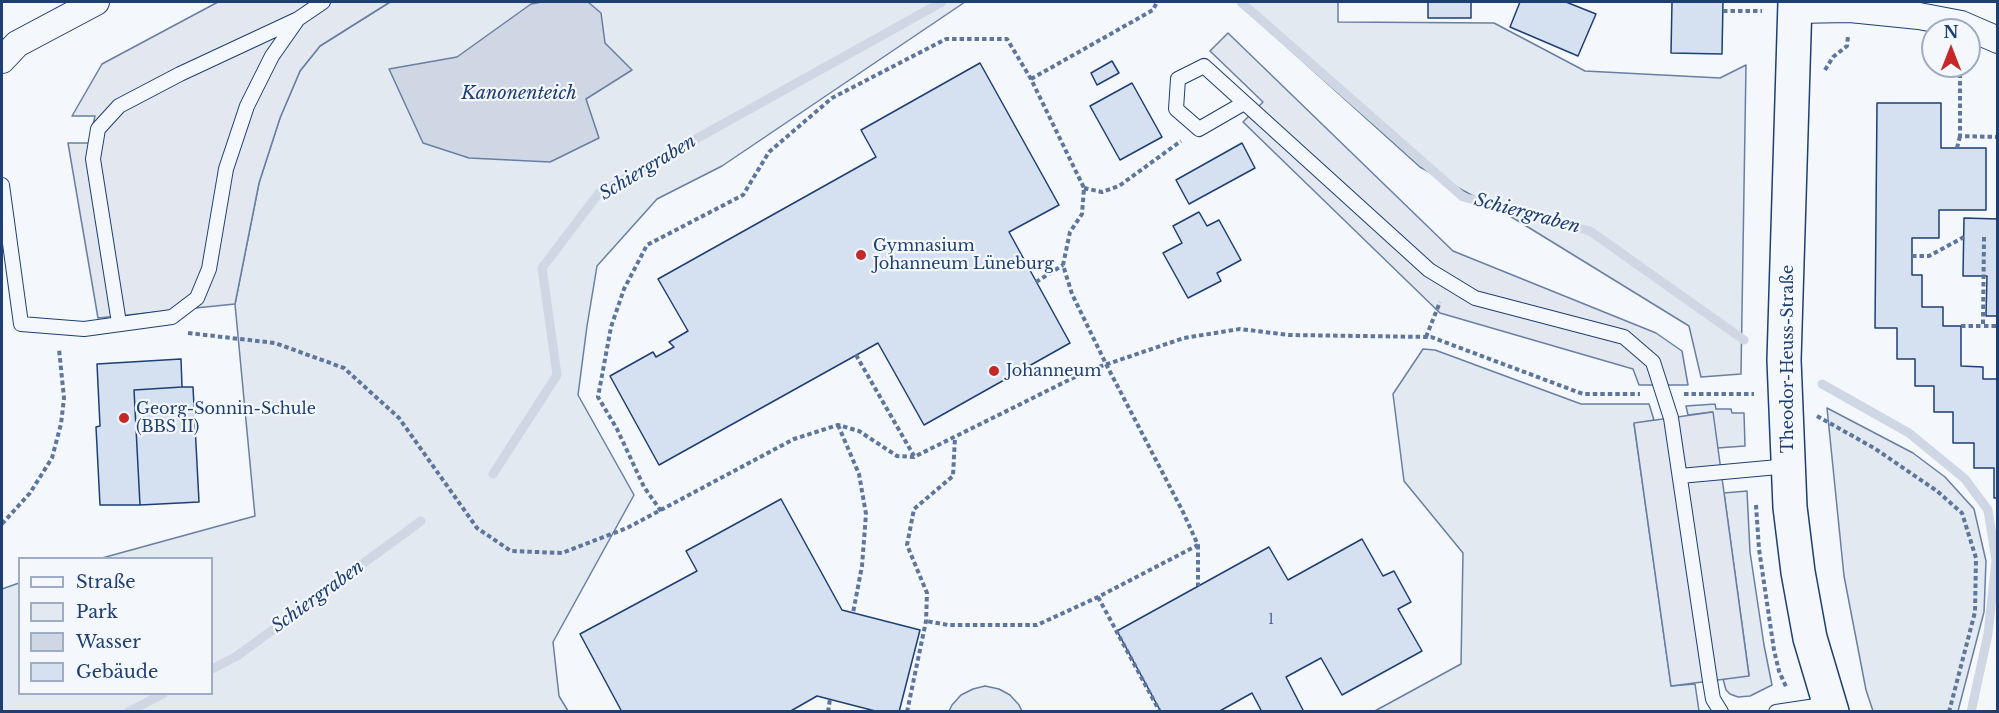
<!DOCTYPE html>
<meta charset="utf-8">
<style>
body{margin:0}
#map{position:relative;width:1999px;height:713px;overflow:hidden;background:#f4f7fb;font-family:"Libre Baskerville",serif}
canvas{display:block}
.frame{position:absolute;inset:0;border:3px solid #1d3f73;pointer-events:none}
.legend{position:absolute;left:18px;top:557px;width:195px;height:138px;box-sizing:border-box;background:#f4f7fb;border:2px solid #9eadc5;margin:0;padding:8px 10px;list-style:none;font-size:18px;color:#1d3f73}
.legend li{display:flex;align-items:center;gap:12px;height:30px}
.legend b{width:30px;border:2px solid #9eadc5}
.north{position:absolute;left:1921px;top:18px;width:60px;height:60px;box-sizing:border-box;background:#f4f7fb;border:2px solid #9eadc5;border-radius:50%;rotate:0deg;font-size:16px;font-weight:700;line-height:24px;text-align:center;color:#1d3f73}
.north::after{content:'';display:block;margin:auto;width:21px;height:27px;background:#c62828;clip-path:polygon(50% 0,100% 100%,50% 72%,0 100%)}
</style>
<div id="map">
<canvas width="1999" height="713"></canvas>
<div class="frame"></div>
<ul class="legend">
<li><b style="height:8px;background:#f4f7fb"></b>Straße</li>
<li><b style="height:16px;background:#e3e9f0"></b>Park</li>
<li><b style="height:16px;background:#cfd7e4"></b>Wasser</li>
<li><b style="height:16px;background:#d5e0f0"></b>Gebäude</li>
</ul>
<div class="north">N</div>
</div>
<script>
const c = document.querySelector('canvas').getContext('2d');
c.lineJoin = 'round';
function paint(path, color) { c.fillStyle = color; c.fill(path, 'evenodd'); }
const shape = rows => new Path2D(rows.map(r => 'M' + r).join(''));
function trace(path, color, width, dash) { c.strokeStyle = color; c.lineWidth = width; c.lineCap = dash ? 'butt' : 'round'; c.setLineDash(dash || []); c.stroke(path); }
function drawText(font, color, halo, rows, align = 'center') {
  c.font = font + ' "Libre Baskerville",serif'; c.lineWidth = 4.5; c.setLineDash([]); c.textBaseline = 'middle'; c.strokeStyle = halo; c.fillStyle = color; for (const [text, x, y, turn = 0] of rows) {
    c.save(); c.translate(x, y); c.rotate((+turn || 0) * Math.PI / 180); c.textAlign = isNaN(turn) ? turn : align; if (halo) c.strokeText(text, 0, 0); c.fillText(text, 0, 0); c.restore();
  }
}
const green = shape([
 [390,2,965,2,722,166,657,199,597,266,587,326,578,395,634,495,553,642,559,696,568,711,2,711,2,589,19,583,20,694,212,694,212,558,102,558,255,516,235,304,259,183,280,118,300,71,320,46,390,2],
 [1237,2,1338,2,1338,22,1494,23,1585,71,1720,78,1746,65,1741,374,1701,377,1689,326,1510,216,1420,167,1237,2],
 [1423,349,1435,350,1581,404,1649,404,1654,420,1634,424,1671,686,1695,684,1699,711,1373,712,1461,664,1463,553,1404,481,1393,394,1423,349],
 [1715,404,1716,409,1731,409,1732,413,1744,413,1745,446,1717,448,1712,412,1688,415,1686,406,1715,404],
 [1827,408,1913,453,1945,477,1974,509,1986,561,1984,612,1958,711,1873,711,1866,690,1844,576,1827,408],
 [1747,491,1750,552,1764,645,1772,685,1750,696,1738,697,1730,694,1726,690,1723,679,1749,675,1724,493,1747,491],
 [985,686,999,689,1010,695,1019,705,1022,711,949,711,952,705,961,695,973,689,985,686]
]);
paint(green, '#e3e9f0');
trace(green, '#687fa3', 1.5);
const parking = shape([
 [218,2,390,2,320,46,300,71,280,118,259,183,235,304,98,318,68,143,89,143,95,116,72,116,102,64,218,2],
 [1228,33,1453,251,1656,333,1682,351,1688,385,1639,385,1633,369,1440,313,1243,122,1263,102,1210,51,1228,33],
 [1713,412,1749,676,1671,686,1634,423,1713,412]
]);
paint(parking, '#e3e8f0');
trace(parking, '#687fa3', 1.5);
const water = shape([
 [542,2,588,2,601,13,605,43,632,70,586,99,599,138,550,162,469,158,423,143,389,69,457,57,531,4,542,2]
]);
paint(water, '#cfd7e4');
trace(water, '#687fa3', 1.5);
trace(shape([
 [1241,2,1463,197,1590,231,1744,340],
 [1822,384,1909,433,1965,479,1988,510,1996,560,1988,634,1971,712],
 [493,474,557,375,542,268,599,193,942,2],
 [212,669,237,656,421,521],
 [128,712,163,694]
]), '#cfd7e4', 9);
const building = shape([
 [1428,2,1471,2,1471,18,1428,18,1428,2],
 [1520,2,1566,2,1596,14,1578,56,1510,27,1520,2],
 [1672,2,1723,2,1722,54,1671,53,1672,2],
 [1112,61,1119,73,1097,85,1091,73,1112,61],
 [980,63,1059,205,1009,232,1070,343,924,425,878,343,659,465,610,376,653,352,656,357,674,347,669,342,688,331,658,279,876,157,861,130,980,63],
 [1132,83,1162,137,1120,160,1090,106,1132,83],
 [1877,103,1941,103,1941,148,1986,148,1986,210,1939,210,1939,238,1912,238,1912,275,1922,275,1922,307,1943,307,1943,326,1961,326,1961,366,1983,367,1983,379,1998,379,1998,498,1994,498,1994,468,1974,468,1974,443,1953,443,1953,412,1934,412,1934,386,1915,386,1915,359,1897,359,1897,328,1875,328,1877,103],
 [1242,143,1255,168,1189,204,1176,180,1242,143],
 [1199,212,1207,226,1219,220,1241,260,1217,273,1221,281,1188,298,1163,253,1182,243,1173,226,1199,212],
 [1964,218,1998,219,1998,316,1986,316,1987,276,1963,276,1964,218],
 [181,359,182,387,134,390,140,505,100,505,96,427,100,426,97,364,181,359],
 [182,387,193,387,199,502,140,505,134,390,182,387],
 [781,499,842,610,920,630,899,712,879,712,817,696,789,712,622,712,580,634,697,571,686,551,781,499],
 [1362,539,1383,576,1394,571,1411,602,1398,609,1422,651,1342,695,1321,658,1286,677,1304,712,1262,712,1252,693,1218,712,1161,712,1117,631,1269,547,1288,580,1362,539]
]);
paint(building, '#d5e0f0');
trace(building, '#1d3f73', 1.5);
const lane = shape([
 [1244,103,1199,129,1176,109,1178,79,1204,66,1429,270,1475,298,1624,337,1653,362,1671,418,1710,681,1713,699,1721,712],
 [2,185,21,324,84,329,172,317,197,298,209,269,226,169,247,106,272,56,298,19,323,2],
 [119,323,93,159,98,129,119,106,180,74,298,19],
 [1680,476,1789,466],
 [1776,712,1829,704]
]);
const street = shape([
 [1794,10,1850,9,1919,16,1961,24,1998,40],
 [2,60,17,44,96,2]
]);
const secondary = shape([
 [1795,2,1784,360,1790,507,1798,572,1810,638,1832,712]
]);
trace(lane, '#1d3f73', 16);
trace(street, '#1d3f73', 28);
trace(secondary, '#1d3f73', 36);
trace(shape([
 [1723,11,1762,11],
 [1960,66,1960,136,1998,137],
 [1825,70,1833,57,1847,46,1848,36],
 [1031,79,1153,10,1157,2],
 [1957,148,1960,136],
 [1084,188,1102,192,1119,186,1181,141],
 [1984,237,1983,326,1998,326],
 [1912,256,1929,256,1964,237],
 [1036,282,1063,265],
 [1961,326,1983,326],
 [188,333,275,343,344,368,399,418,477,528,511,551,562,553,627,528,794,439,838,425,859,431,897,456,914,457,1087,371,1184,338,1240,329,1289,335,1431,337,1583,394,1640,394],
 [1426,337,1440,302],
 [856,355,914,456],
 [1684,394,1754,394],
 [1817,416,1874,448,1937,491,1962,513,1976,558,1975,612,1949,712],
 [838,425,859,474,866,514,862,566,853,613],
 [1756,505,1759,549,1774,650,1779,671,1787,689],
 [661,511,644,487,617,429,598,397,611,327,624,289,647,245,743,195,769,152,832,98,946,39,1007,39,1031,79,1084,188,1082,214,1070,232,1063,265,1072,294,1106,364,1183,512,1198,545,1098,597,1037,625,948,625,926,621],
 [2,524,30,493,52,458,61,424,64,398,59,349],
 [1198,545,1198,586],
 [1098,597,1160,712],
 [828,712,830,699],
 [907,712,926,621,927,593,907,545,914,509,953,476,955,437]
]), '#5e769c', 4, [4.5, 3]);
trace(lane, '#f4f7fb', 14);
trace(street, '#f4f7fb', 26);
trace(secondary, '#f4f7fb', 33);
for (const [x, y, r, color] of [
 [861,255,6,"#c62828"],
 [994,371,6,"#c62828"],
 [124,418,6,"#c62828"]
]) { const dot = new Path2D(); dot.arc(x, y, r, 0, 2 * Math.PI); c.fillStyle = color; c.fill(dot); trace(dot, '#f4f7fb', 2); }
drawText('14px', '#4b6792', null, [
 ["1",1271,620]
]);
drawText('16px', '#1d3f73', '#f4f7fb', [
 ["Gymnasium",873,246],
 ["Johanneum Lüneburg",873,264],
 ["Johanneum",1006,371],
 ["Georg-Sonnin-Schule",136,409],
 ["(BBS II)",136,427]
], 'left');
drawText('16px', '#1d3f73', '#f4f7fb', [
 ["Theodor-Heuss-Straße",1788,359,-90]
]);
drawText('italic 18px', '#1d3f73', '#f4f7fb', [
 ["Kanonenteich",519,94],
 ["Schiergraben",648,168,-31],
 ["Schiergraben",1527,214,15],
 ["Schiergraben",318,597,-36]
]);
</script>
